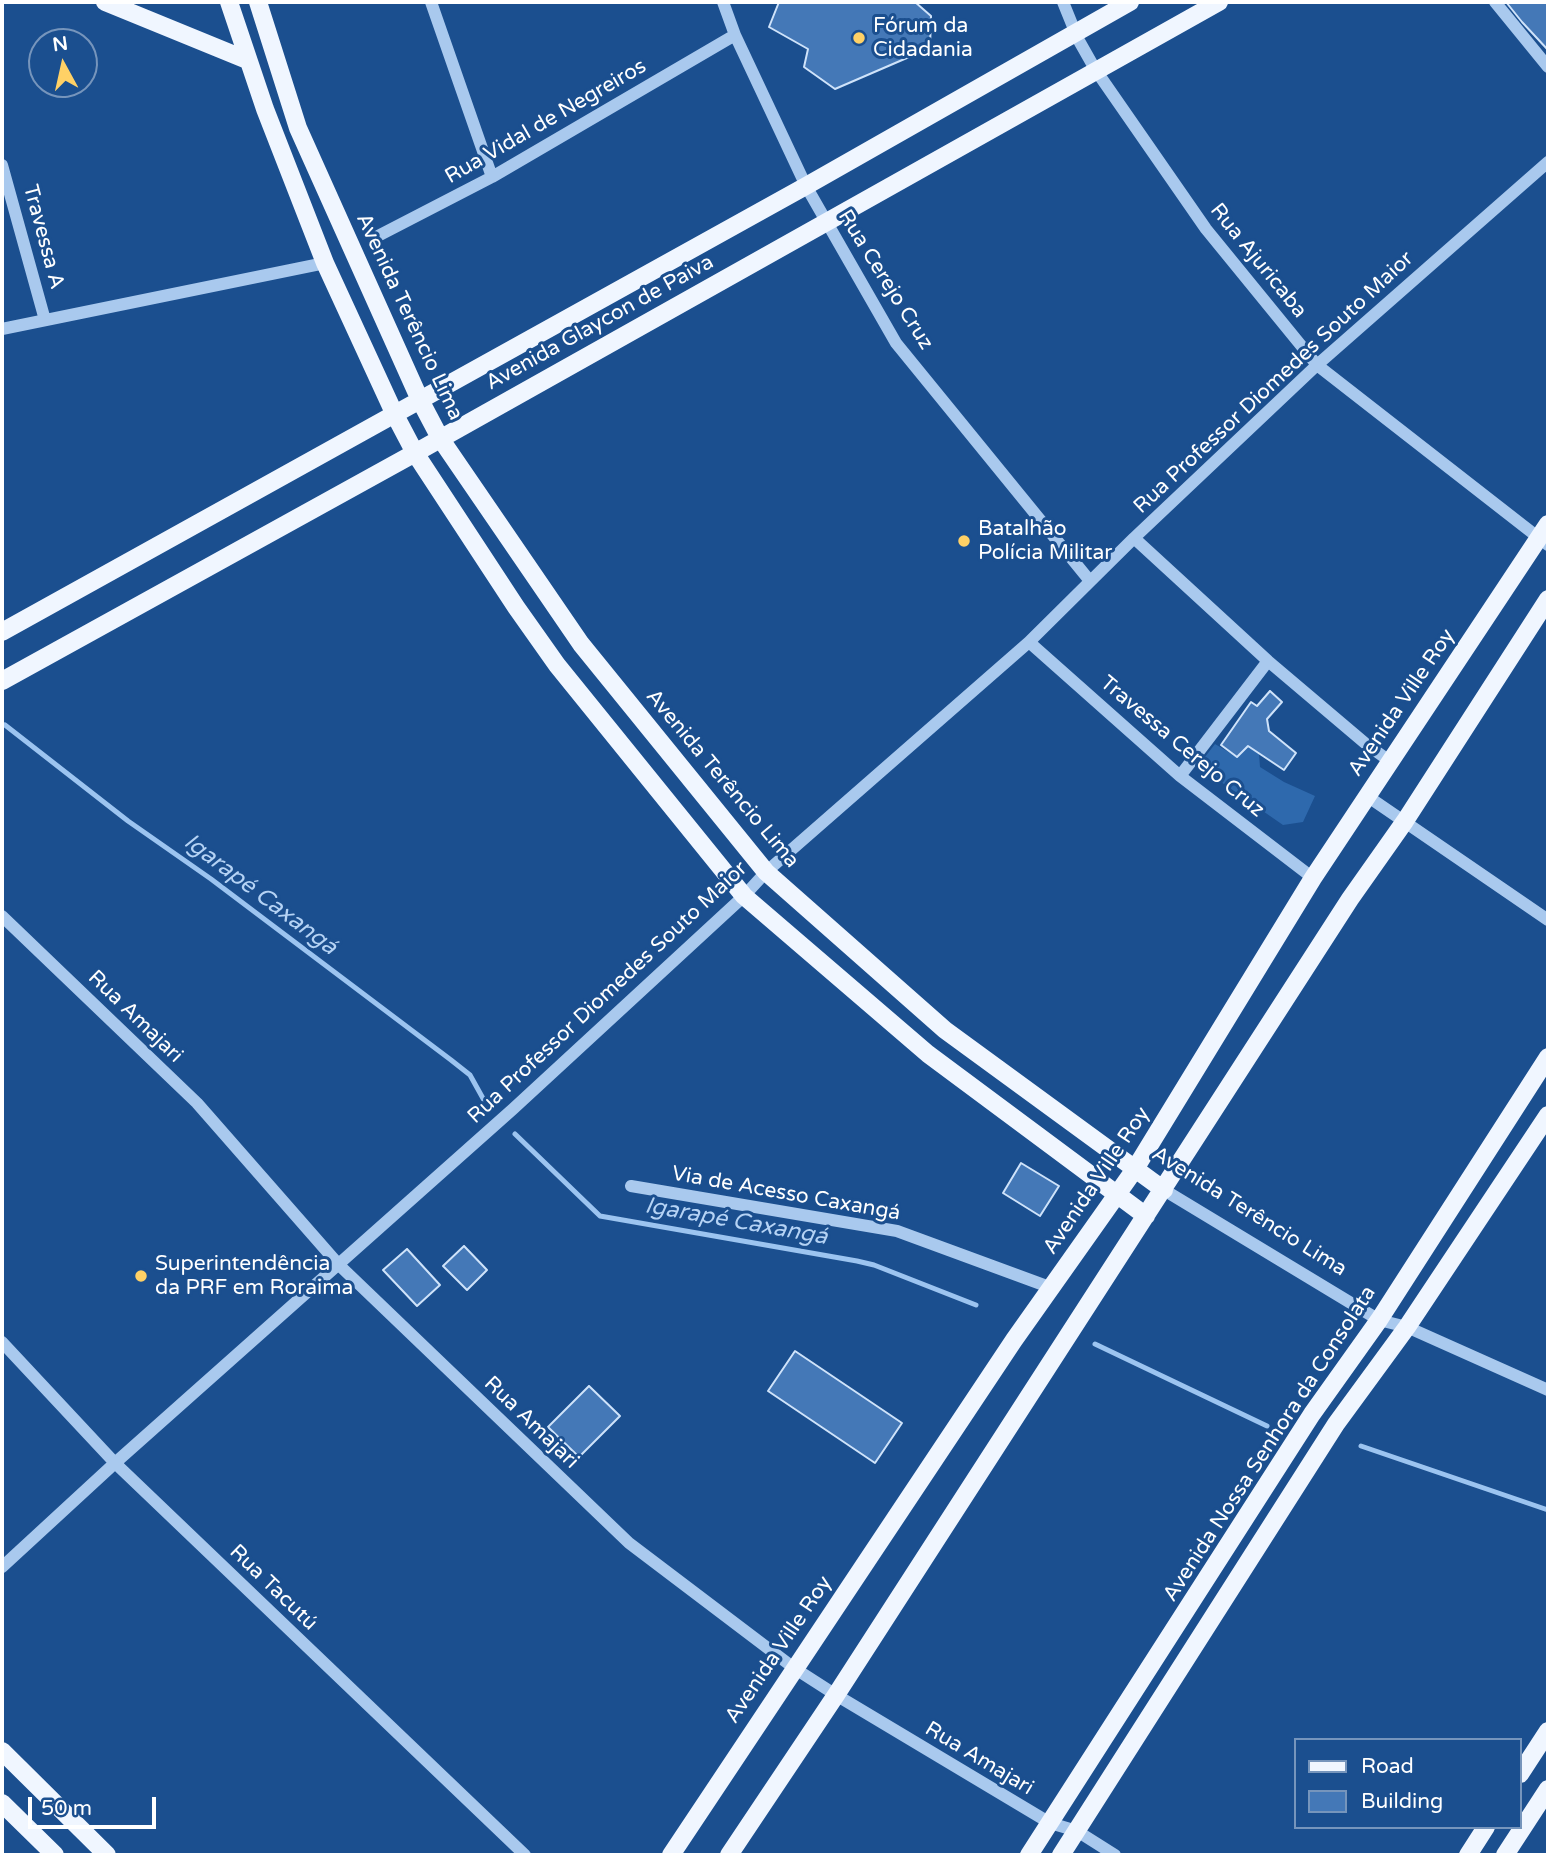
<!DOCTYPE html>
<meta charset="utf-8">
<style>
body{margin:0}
#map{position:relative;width:1550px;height:1857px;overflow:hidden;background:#1b4f8f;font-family:"Varela Round",sans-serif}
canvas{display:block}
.frame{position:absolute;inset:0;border:4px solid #fff;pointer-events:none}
.legend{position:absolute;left:1294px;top:1738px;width:228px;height:91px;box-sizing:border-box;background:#1b4f8f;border:2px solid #7695bc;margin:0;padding:9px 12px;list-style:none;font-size:21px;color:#fff}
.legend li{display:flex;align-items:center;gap:14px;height:35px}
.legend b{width:35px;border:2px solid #7695bc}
.north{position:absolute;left:28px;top:28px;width:70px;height:70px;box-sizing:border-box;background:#1b4f8f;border:2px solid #7695bc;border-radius:50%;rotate:352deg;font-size:19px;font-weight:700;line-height:28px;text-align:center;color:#fff}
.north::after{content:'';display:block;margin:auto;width:24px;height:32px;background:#ffd166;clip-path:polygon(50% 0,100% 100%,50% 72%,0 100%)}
.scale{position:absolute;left:28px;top:1797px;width:128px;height:32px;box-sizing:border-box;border:4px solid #fff;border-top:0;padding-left:9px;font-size:21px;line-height:24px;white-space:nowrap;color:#fff;-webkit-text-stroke:5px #1b4f8f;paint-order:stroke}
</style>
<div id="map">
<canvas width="1550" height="1857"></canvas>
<div class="frame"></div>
<ul class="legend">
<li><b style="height:9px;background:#f0f6ff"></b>Road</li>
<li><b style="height:19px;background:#4478b7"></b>Building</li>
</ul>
<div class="north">N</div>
<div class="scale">50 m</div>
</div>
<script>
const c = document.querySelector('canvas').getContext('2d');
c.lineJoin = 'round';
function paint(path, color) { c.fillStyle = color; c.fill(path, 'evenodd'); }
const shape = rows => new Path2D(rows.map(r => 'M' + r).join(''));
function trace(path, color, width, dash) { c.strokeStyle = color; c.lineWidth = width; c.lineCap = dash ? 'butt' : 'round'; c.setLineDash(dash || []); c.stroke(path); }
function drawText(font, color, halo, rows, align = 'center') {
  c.font = font + ' "Varela Round",sans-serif'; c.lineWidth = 6; c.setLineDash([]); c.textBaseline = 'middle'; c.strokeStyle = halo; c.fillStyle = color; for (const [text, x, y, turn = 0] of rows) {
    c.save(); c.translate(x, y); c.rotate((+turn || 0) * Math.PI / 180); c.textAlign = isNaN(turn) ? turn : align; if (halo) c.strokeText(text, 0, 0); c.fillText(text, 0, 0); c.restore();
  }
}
paint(shape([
 [1215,744,1237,757,1248,746,1259,754,1260,767,1284,782,1315,796,1303,822,1283,825,1198,766]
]), '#2e69ad');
trace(shape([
 [5,725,128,821,211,879,451,1060,470,1075,485,1102],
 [515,1134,600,1216,857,1261,874,1265,976,1305],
 [1095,1344,1267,1426],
 [1361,1446,1548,1510]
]), '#9cc4f0', 5);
const building = shape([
 [779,2,915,2,931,16,930,48,835,89,804,67,808,49,769,27,779,2],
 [1506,2,1548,2,1548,50,1522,22,1506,2],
 [1270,691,1282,702,1267,719,1269,731,1296,753,1284,770,1248,746,1237,757,1221,745,1251,702,1257,706,1270,691],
 [1021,1163,1059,1186,1040,1216,1003,1193,1021,1163],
 [464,1246,487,1270,467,1290,443,1266,464,1246],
 [407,1249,440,1285,417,1306,383,1270,407,1249],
 [795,1351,902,1423,875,1463,768,1391,795,1351],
 [589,1386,620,1416,579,1457,548,1427,589,1386]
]);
paint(building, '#4478b7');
trace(building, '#cfe3fa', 2);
trace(shape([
 [431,2,492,177],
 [723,2,735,35,806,186,896,343,1090,581],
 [1063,2,1078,39,1095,69,1206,229,1317,365,1548,545],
 [1495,2,1548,67],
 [2,165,45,320],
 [374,238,492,177,735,35],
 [2,329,325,263],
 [1134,538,1268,661,1366,744,1391,762],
 [1029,642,1180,776,1313,878],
 [1180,776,1268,661],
 [1367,796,1548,920],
 [2,916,197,1103,339,1265,629,1543,794,1668,836,1695,1050,1823,1077,1831,1115,1855],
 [631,1186,897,1231,1052,1288],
 [1164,1190,1379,1320,1407,1327,1548,1390],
 [2,1342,115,1463,525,1855],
 [2,1567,115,1463,513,1109,744,896,766,872,1029,642,1134,538,1317,365,1548,162]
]), '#a9c9ee', 12);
trace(shape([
 [105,2,247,60],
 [229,2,265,109,325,263,395,415,415,453,516,607,557,665,744,896,928,1054,1146,1216],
 [258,2,298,128,420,400,440,438,581,644,766,872,945,1030,1164,1190],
 [2,632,806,186,1130,2],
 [2,681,415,453,1219,2],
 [2,1751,107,1855],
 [1520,1774,1548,1731],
 [2,1803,55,1855],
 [671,1855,1014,1340,1135,1169,1313,878,1548,524],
 [729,1855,836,1695,1350,899,1405,821,1548,599],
 [1029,1855,1312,1414,1379,1320,1548,1057],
 [1061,1855,1336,1424,1407,1327,1548,1115],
 [1468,1855,1486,1827],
 [1505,1855,1548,1789]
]), '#f0f6ff', 18);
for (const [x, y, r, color] of [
 [859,38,7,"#ffd166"],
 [964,541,7,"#ffd166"],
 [141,1276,7,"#ffd166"]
]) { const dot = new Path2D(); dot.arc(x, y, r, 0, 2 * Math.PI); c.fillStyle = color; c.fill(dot); trace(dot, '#1b4f8f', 2.5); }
drawText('21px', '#fff', '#1b4f8f', [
 ["Fórum da",873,26],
 ["Cidadania",873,50],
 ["Batalhão",978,529],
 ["Polícia Militar",978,553],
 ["Superintendência",155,1264],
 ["da PRF em Roraima",155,1288]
], 'left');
drawText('21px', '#fff', '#1b4f8f', [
 ["Rua Vidal de Negreiros",546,122,-30],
 ["Travessa A",43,237,75],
 ["Rua Ajuricaba",1258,261,51],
 ["Rua Cerejo Cruz",885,280,58],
 ["Avenida Terêncio Lima",409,317,65],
 ["Avenida Glaycon de Paiva",600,323,-29],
 ["Rua Professor Diomedes Souto Maior",1274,383,-43],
 ["Avenida Ville Roy",1402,703,-56],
 ["Travessa Cerejo Cruz",1182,747,40],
 ["Avenida Terêncio Lima",722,779,50],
 ["Rua Professor Diomedes Souto Maior",608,993,-43],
 ["Rua Amajari",135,1017,44],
 ["Avenida Ville Roy",1097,1181,-56],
 ["Via de Acesso Caxangá",786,1194,10],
 ["Avenida Terêncio Lima",1249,1212,32],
 ["Rua Amajari",531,1423,44],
 ["Avenida Nossa Senhora da Consolata",1270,1444,-57],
 ["Rua Tacutú",273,1588,44],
 ["Avenida Ville Roy",779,1650,-56],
 ["Rua Amajari",979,1759,31]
]);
drawText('italic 23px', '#b5d3f5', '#1b4f8f', [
 ["Igarapé Caxangá",260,895,37],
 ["Igarapé Caxangá",736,1222,10]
]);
</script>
